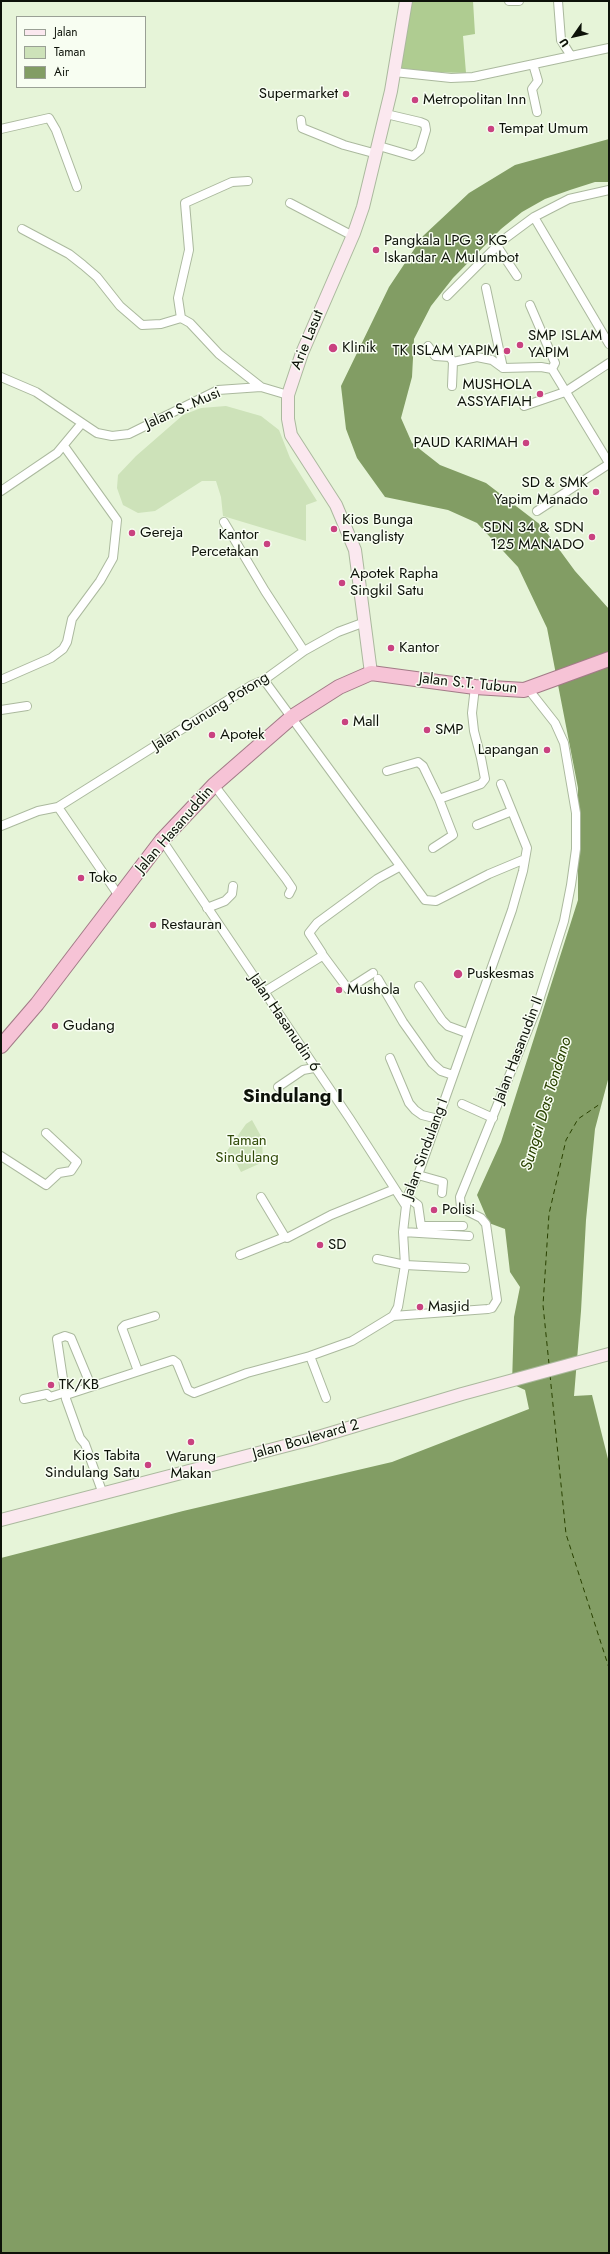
<!DOCTYPE html>
<style>
body{margin:0}
#map{position:relative;width:610px;height:2254px;overflow:hidden;background:#e6f4d8;font-family:Jost,sans-serif}
canvas{display:block}
.frame{position:absolute;inset:0;border:2px solid #0d1209;pointer-events:none}
.legend{position:absolute;left:16px;top:16px;width:130px;height:72px;box-sizing:border-box;background:#f8fef2;border:1px solid #9aa095;margin:0;padding:5px 7px;list-style:none;font-size:12px;color:#0d1209}
.legend li{display:flex;align-items:center;gap:8px;height:20px}
.legend b{width:20px;border:1px solid #9aa095}
.north{position:absolute;left:554px;top:16px;width:40px;height:40px;-webkit-text-stroke:3px #f8fef2;paint-order:stroke;rotate:236deg;font-size:11px;font-weight:700;line-height:16px;text-align:center;color:#0d1209}
.north::after{content:'';display:block;margin:auto;width:14px;height:18px;background:#0d1209;clip-path:polygon(50% 0,100% 100%,50% 72%,0 100%)}
</style>
<div id="map">
<canvas width="610" height="2254"></canvas>
<div class="frame"></div>
<ul class="legend">
<li><b style="height:5px;background:#fbe8ef"></b>Jalan</li>
<li><b style="height:11px;background:#cde2b9"></b>Taman</li>
<li><b style="height:11px;background:#829d64"></b>Air</li>
</ul>
<div class="north">U</div>
</div>
<script>
const c = document.querySelector('canvas').getContext('2d');
c.lineJoin = 'round';
function paint(path, color) { c.fillStyle = color; c.fill(path, 'evenodd'); }
const shape = rows => new Path2D(rows.map(r => 'M' + r).join(''));
function trace(path, color, width, dash) { c.strokeStyle = color; c.lineWidth = width; c.lineCap = dash ? 'butt' : 'round'; c.setLineDash(dash || []); c.stroke(path); }
function drawText(font, color, halo, rows, align = 'center') {
  c.font = font + ' Jost,sans-serif'; c.lineWidth = 3; c.setLineDash([]); c.textBaseline = 'middle'; c.strokeStyle = halo; c.fillStyle = color; for (const [text, x, y, turn = 0] of rows) {
    c.save(); c.translate(x, y); c.rotate((+turn || 0) * Math.PI / 180); c.textAlign = isNaN(turn) ? turn : align; if (halo) c.strokeText(text, 0, 0); c.fillText(text, 0, 0); c.restore();
  }
}
paint(shape([
 [226,406,261,416,279,430,290,458,317,501,306,505,306,541,223,516,221,497,216,481,202,481,155,511,138,513,123,505,117,488,118,475,136,456,183,415,201,408],
 [252,1120,262,1138,263,1162,241,1172,234,1159,231,1160,227,1151,246,1124]
]), '#cde2b9');
paint(shape([
 [410,1,473,1,475,34,463,36,466,73,396,71]
]), '#afcc91');
paint(shape([
 [609,139,609,182,595,182,570,190,545,199,522,212,501,229,453,278,431,306,414,339,412,377,401,418,412,443,440,465,486,483,542,526,575,571,609,609,609,1076,595,1129,586,1220,581,1311,574,1396,592,1395,609,1463,609,2253,1,2253,1,1558,183,1511,392,1462,529,1409,525,1390,512,1384,514,1317,520,1287,510,1272,505,1229,489,1223,477,1195,501,1142,578,900,578,788,547,628,518,567,477,523,448,510,385,497,357,458,346,429,341,386,389,287,423,236,469,193,515,165]
]), '#829d64');
trace(shape([
 [549,1364,543,1305,549,1214,566,1140,578,1119,600,1104],
 [550,1375,566,1534,609,1668]
]), '#294100', 1, [5, 4]);
const minor = shape([
 [509,1,519,1],
 [558,1,561,40,571,56],
 [533,64,538,81,532,89,537,112],
 [394,72,451,78,473,77,609,48],
 [301,120,302,128,344,145,377,154],
 [1,129,49,118,56,130,77,187],
 [379,146,413,156,420,150,426,130,425,124,420,122,386,114],
 [290,203,353,236],
 [534,217,609,344],
 [22,229,69,254,83,265,97,277,120,306,142,325,161,324,181,318,190,323,219,354,261,387],
 [497,246,517,276],
 [486,288,503,368],
 [447,296,503,240,534,217,569,199,609,190],
 [530,305,555,363,552,369],
 [181,318,178,298,189,250,185,203,232,182,248,181],
 [428,346,435,356,450,357,453,362],
 [1,377,36,392,97,433,112,436,129,434,218,390,261,387,288,395],
 [452,386,453,362,477,357,492,360,503,368,541,367,552,369,609,463],
 [524,406,565,392,609,363],
 [1,491,57,453,82,423],
 [537,511,609,464],
 [224,522,265,591,304,651],
 [3,679,51,658,63,649,67,642,72,619,100,581,113,558,117,520,64,446],
 [264,680,425,900,436,901,489,874,525,859],
 [1,710,27,706],
 [387,771,418,762,423,766,439,799,453,835,433,848],
 [214,785,286,879,292,888,289,894],
 [439,799,481,784,485,779,481,758,474,731,472,713,475,687],
 [58,807,252,685,264,680,304,651,338,632,365,622],
 [477,825,512,811],
 [1,826,38,811,58,807,119,896],
 [162,840,350,1119,406,1206],
 [207,908,225,901,232,894,233,886],
 [322,954,348,989,373,973],
 [378,979,403,1022,432,1063,441,1071,453,1075],
 [419,986,442,1020,448,1026,467,1033],
 [264,992,322,956,322,953,309,933,317,923,377,879,399,867],
 [390,1058,409,1103,415,1110,422,1115,438,1119],
 [278,1087,303,1070,314,1068],
 [462,1104,493,1118],
 [1,1156,46,1185,59,1173,71,1171,77,1162,46,1133],
 [418,1175,443,1182,442,1193],
 [261,1197,285,1237,287,1238,331,1215,395,1189],
 [407,1197,418,1205,421,1226,463,1226],
 [403,1232,469,1236],
 [240,1255,285,1237],
 [377,1259,405,1265,465,1268],
 [393,1316,488,1309,492,1308,497,1300,486,1224,481,1218,461,1208,460,1197,536,1010,564,921,571,885,576,849,576,813,564,743,555,723,529,690],
 [310,1356,326,1398],
 [138,1371,122,1328,125,1325,155,1316],
 [91,1386,71,1338,65,1336,57,1339,66,1399,80,1438,85,1444,103,1494],
 [66,1395,173,1360,177,1363,188,1390,194,1393,247,1373,310,1356,352,1341,393,1316,398,1307,405,1265,403,1232,407,1197,418,1175,512,910,523,871,527,848,501,784],
 [24,1399,47,1394,50,1397,63,1393,66,1395]
]);
const secondary = shape([
 [371,673,355,550,336,505,291,435,288,419,288,395,302,353,354,233,363,207,391,91,406,1],
 [1,1520,308,1440,462,1394,609,1354]
]);
const trunk = shape([
 [1,1046,37,1004,162,840,214,785,292,717,339,687,371,673,475,687,524,690,609,659]
]);
trace(minor, '#abb99e', 10);
trace(secondary, '#abb99e', 14);
trace(trunk, '#a27b87', 16);
trace(minor, '#fff', 8);
trace(secondary, '#fbe8ef', 12);
trace(trunk, '#f6c3d6', 14);
for (const [x, y, r, color] of [
 [346,94,4,"#c94280"],
 [415,100,4,"#c94280"],
 [491,129,4,"#c94280"],
 [376,250,4,"#c94280"],
 [520,345,4,"#c94280"],
 [333,348,5,"#c94280"],
 [507,351,4,"#c94280"],
 [540,394,4,"#c94280"],
 [526,443,4,"#c94280"],
 [596,492,4,"#c94280"],
 [334,529,4,"#c94280"],
 [132,533,4,"#c94280"],
 [592,537,4,"#c94280"],
 [267,544,4,"#c94280"],
 [342,583,4,"#c94280"],
 [391,648,4,"#c94280"],
 [345,722,4,"#c94280"],
 [427,730,4,"#c94280"],
 [212,735,4,"#c94280"],
 [547,750,4,"#c94280"],
 [81,878,4,"#c94280"],
 [153,925,4,"#c94280"],
 [458,974,5,"#c94280"],
 [339,990,4,"#c94280"],
 [55,1026,4,"#c94280"],
 [434,1210,4,"#c94280"],
 [320,1245,4,"#c94280"],
 [420,1307,4,"#c94280"],
 [51,1385,4,"#c94280"],
 [191,1442,4,"#c94280"],
 [148,1465,4,"#c94280"]
]) { const dot = new Path2D(); dot.arc(x, y, r, 0, 2 * Math.PI); c.fillStyle = color; c.fill(dot); trace(dot, '#f8fef2', 1.5); }
drawText('15px', '#0d1209', '#f8fef2', [
 ["Supermarket",338,94,"right"],
 ["Metropolitan Inn",423,100],
 ["Tempat Umum",499,129],
 ["Pangkala LPG 3 KG",384,241],
 ["Iskandar A Mulumbot",384,258],
 ["SMP ISLAM",528,336],
 ["YAPIM",528,353],
 ["Klinik",342,348],
 ["TK ISLAM YAPIM",499,351,"right"],
 ["MUSHOLA",532,385,"right"],
 ["ASSYAFIAH",532,402,"right"],
 ["PAUD KARIMAH",518,443,"right"],
 ["SD & SMK",588,483,"right"],
 ["Yapim Manado",588,500,"right"],
 ["Kios Bunga",342,520],
 ["Evanglisty",342,537],
 ["SDN 34 & SDN",584,528,"right"],
 ["125 MANADO",584,545,"right"],
 ["Gereja",140,533],
 ["Kantor",259,535,"right"],
 ["Percetakan",259,552,"right"],
 ["Apotek Rapha",350,574],
 ["Singkil Satu",350,591],
 ["Kantor",399,648],
 ["Mall",353,722],
 ["SMP",435,730],
 ["Apotek",220,735],
 ["Lapangan",539,750,"right"],
 ["Toko",89,878],
 ["Restauran",161,925],
 ["Puskesmas",467,974],
 ["Mushola",347,990],
 ["Gudang",63,1026],
 ["Polisi",442,1210],
 ["SD",328,1245],
 ["Masjid",428,1307],
 ["TK/KB",59,1385],
 ["Kios Tabita",140,1456,"right"],
 ["Sindulang Satu",140,1473,"right"],
 ["Warung",191,1457,"center"],
 ["Makan",191,1474,"center"]
], 'left');
drawText('15px', '#0d1209', '#f8fef2', [
 ["Arie Lasut",308,340,-68],
 ["Jalan S. Musi",183,409,-24],
 ["Jalan S.T. Tubun",468,684,6],
 ["Jalan Gunung Potong",211,712,-32],
 ["Jalan Hasanuddin",175,830,-49],
 ["Jalan Hasanudin 6",284,1023,56],
 ["Jalan Hasanudin II",519,1050,-69],
 ["Jalan Sindulang I",426,1149,-70],
 ["Jalan Boulevard 2",306,1440,-16]
]);
drawText('15px', '#2f4807', '#f8fef2', [
 ["Taman",247,1141],
 ["Sindulang",247,1158]
]);
drawText('italic 16px', '#294100', '#f8fef2', [
 ["Sungai Das Tondano",547,1104,-73]
]);
drawText('bold 19px', '#0d1209', '#f8fef2', [
 ["Sindulang I",293,1097]
]);
</script>
